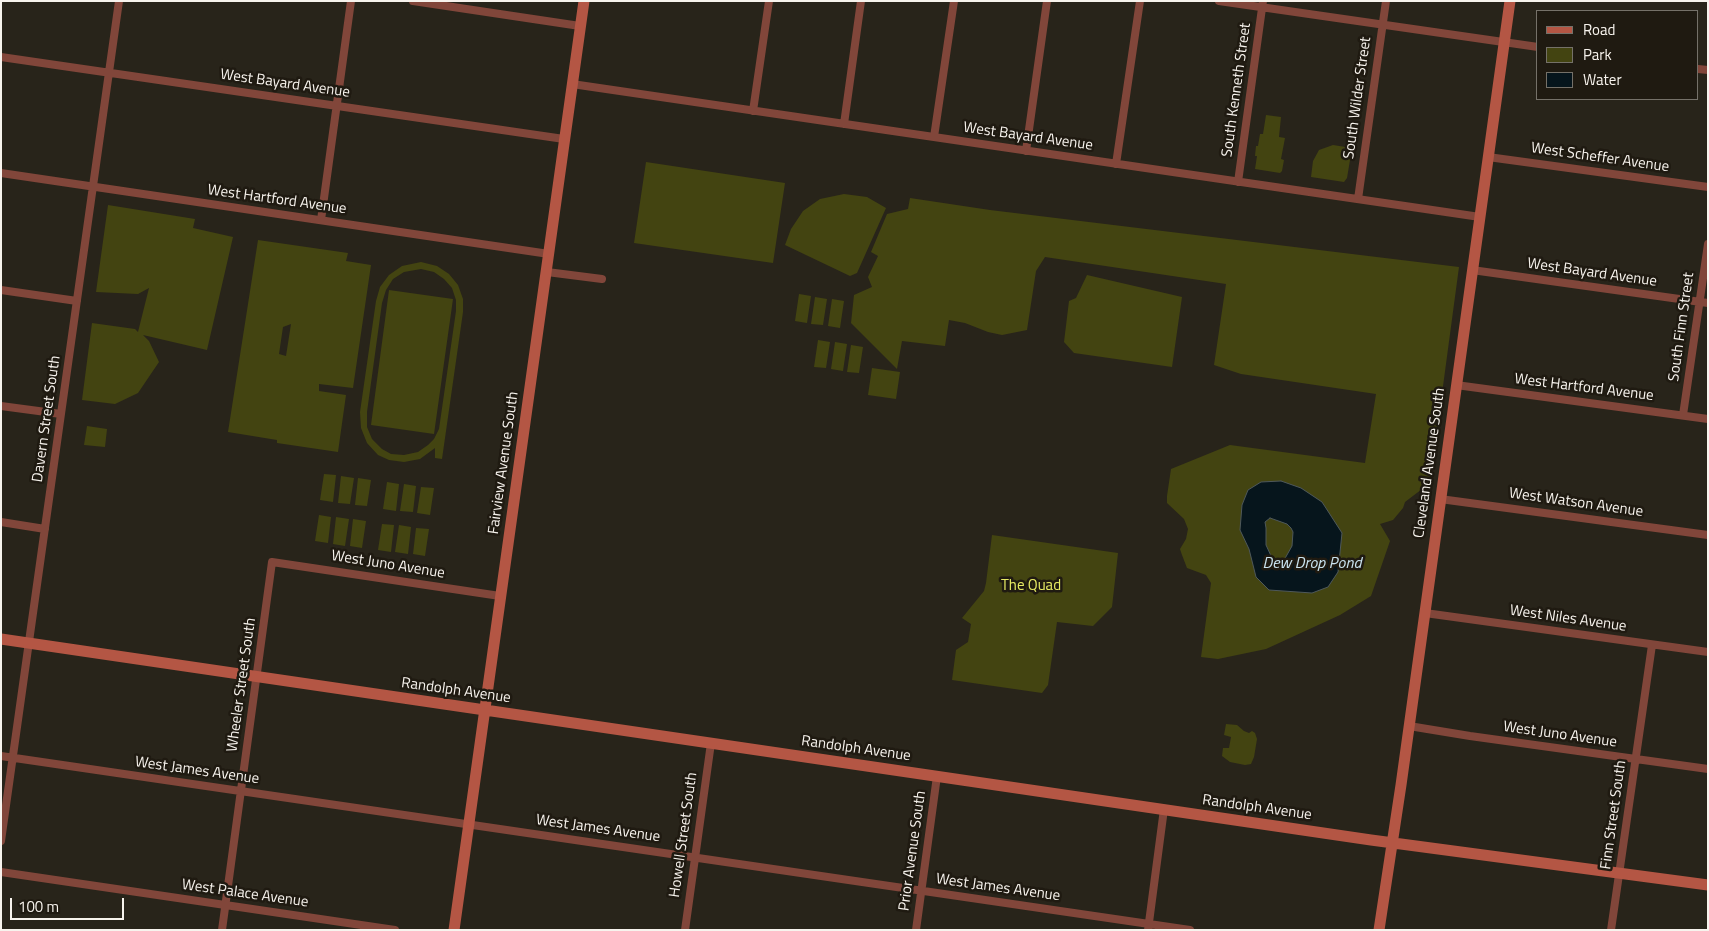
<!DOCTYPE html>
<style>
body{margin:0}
#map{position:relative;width:1709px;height:931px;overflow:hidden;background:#28241a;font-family:"Titillium Web",sans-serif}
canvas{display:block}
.frame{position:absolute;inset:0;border:2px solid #f7f3ed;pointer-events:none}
.legend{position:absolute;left:1536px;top:10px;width:162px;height:90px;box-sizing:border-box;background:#1f1a11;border:1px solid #757169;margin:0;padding:6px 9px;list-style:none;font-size:15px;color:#f7f3ed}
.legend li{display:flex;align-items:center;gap:10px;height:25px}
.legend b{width:25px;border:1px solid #757169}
.scale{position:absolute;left:10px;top:898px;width:114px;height:22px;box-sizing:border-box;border:2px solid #f7f3ed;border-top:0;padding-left:6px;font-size:15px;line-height:18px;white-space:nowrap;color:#f7f3ed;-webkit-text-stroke:4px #1f1a11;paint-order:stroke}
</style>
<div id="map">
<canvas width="1709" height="931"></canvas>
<div class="frame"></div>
<ul class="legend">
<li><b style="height:6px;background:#b45644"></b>Road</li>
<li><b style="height:14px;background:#434411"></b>Park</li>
<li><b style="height:14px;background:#06151c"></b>Water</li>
</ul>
<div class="scale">100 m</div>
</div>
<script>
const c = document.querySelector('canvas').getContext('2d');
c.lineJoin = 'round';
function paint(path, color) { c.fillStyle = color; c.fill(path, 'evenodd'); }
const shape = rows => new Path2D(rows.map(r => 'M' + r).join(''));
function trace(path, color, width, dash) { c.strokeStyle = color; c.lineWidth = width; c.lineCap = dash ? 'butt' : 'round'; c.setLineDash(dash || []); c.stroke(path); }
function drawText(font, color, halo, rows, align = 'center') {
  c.font = font + ' "Titillium Web",sans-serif'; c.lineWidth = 5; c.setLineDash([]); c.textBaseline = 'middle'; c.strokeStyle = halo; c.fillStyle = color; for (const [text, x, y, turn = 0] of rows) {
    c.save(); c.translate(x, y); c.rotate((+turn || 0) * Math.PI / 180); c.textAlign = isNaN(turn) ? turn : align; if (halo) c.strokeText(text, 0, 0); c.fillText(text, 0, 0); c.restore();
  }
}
paint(shape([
 [1266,115,1281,117,1279,137,1285,138,1281,159,1284,160,1282,171,1280,173,1255,169,1257,156,1255,156,1256,146,1258,146,1260,134,1263,134],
 [1333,145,1352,148,1347,178,1344,182,1311,177,1313,161,1319,150],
 [646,162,785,183,773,263,634,243],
 [844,194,867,197,886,208,857,273,850,276,785,245,791,229,803,211,820,199],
 [910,198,990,210,1459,267,1430,483,1405,502,1403,508,1393,520,1380,524,1390,541,1371,596,1340,615,1266,649,1218,659,1201,657,1211,583,1206,575,1187,568,1182,555,1180,549,1186,539,1188,529,1184,519,1167,503,1167,496,1171,469,1230,445,1365,463,1376,394,1241,374,1214,365,1226,284,1045,257,1036,271,1027,330,1002,335,988,332,965,323,949,320,945,346,902,341,897,369,851,323,854,295,872,287,868,277,878,256,871,252,887,214,908,209],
 [108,205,195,219,193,228,233,237,207,350,143,335,149,341,159,362,138,393,115,404,82,400,92,323,135,329,138,332,149,288,138,294,96,292],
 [258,240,348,253,346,261,371,265,353,388,319,384,319,391,346,395,338,452,277,443,277,440,228,432],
 [291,324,286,356,279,354,283,327],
 [421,262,437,266,449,274,458,285,463,299,463,312,442,459,435,458,435,448,420,459,404,462,389,460,378,455,367,443,361,428,360,412,376,301,380,287,389,275,402,266],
 [421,269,434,272,444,279,452,288,456,300,456,311,439,429,434,439,428,445,418,452,404,455,391,454,382,449,372,439,367,427,367,412,382,303,386,290,393,279,404,272],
 [1087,275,1182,297,1172,367,1074,353,1064,342,1069,301,1076,298],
 [389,290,453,299,434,434,371,425],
 [799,294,811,296,807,323,795,321],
 [815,297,827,299,823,325,811,324],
 [832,299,844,301,840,328,828,326],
 [818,340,830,342,826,368,814,367],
 [835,342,847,344,843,371,831,369],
 [851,345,863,347,859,373,847,372],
 [872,368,900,372,896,399,868,395],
 [87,426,107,429,105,447,84,445],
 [324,474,336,475,333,502,320,500],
 [341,476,354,478,350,504,338,503],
 [358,478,371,480,367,506,355,505],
 [387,482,399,484,396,511,383,509],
 [404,484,416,486,413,512,400,511],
 [421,487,434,488,430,515,417,513],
 [319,515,331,517,328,543,315,541],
 [336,517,349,519,345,546,333,544],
 [353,519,366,521,362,548,350,546],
 [382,524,394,525,391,552,378,550],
 [399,525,411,527,408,554,395,552],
 [416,528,429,529,425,556,413,554],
 [992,535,1118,553,1112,607,1093,626,1057,622,1048,685,1042,693,952,680,956,650,968,642,971,624,962,618,984,591,986,583],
 [1226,724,1237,725,1244,731,1249,733,1252,731,1255,733,1257,739,1254,757,1251,764,1245,765,1230,762,1222,756,1223,748,1229,748,1231,737,1224,735]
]), '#434411');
const water = shape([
 [1281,481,1301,488,1322,502,1342,533,1338,572,1328,587,1312,593,1269,590,1256,577,1249,549,1240,530,1242,505,1248,490,1261,482,1281,481],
 [1270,518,1287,524,1291,528,1293,532,1292,546,1283,562,1276,562,1272,558,1266,545,1266,528,1265,522,1270,518]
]);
paint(water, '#06151c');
trace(water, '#4e585b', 1);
trace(shape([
 [413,1,580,26],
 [1219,1,1538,47],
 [1,57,564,139],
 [1698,69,1708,70],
 [572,84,1480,217],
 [753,111,769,1],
 [844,124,861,1],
 [934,137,954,1],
 [1026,151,1047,1],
 [1488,157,1708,187],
 [1116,164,1140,1],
 [1,173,549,254],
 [1238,182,1263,1],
 [1358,199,1386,1],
 [321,220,351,1],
 [1472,270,1708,303],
 [547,272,602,279],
 [1,290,77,301],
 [1456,385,1708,419],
 [1,406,61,414],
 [1683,415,1708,244],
 [1440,499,1708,535],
 [1,522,45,529],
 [1425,613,1708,652],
 [1409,726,1470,736,1708,769],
 [1,756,1190,930],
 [1,841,119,1],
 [1,872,395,930],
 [222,930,272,562,500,596],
 [685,930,711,743],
 [916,930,937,776],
 [1148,930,1164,809],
 [1611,930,1652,645]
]), '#81463a', 8);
trace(shape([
 [1,639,1371,840,1708,885],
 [454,930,584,1],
 [1379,930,1401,785,1510,1]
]), '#b45644', 11);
drawText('15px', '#f7f3ed', '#1f1a11', [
 ["West Bayard Avenue",285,84,8],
 ["South Kenneth Street",1237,90,-82],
 ["South Wilder Street",1358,98,-82],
 ["West Bayard Avenue",1028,137,8],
 ["West Scheffer Avenue",1600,158,8],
 ["West Hartford Avenue",277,200,8],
 ["West Bayard Avenue",1592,273,8],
 ["South Finn Street",1682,327,-82],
 ["West Hartford Avenue",1584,388,7],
 ["Davern Street South",47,419,-82],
 ["Fairview Avenue South",504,463,-82],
 ["Cleveland Avenue South",1430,463,-82],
 ["West Watson Avenue",1576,503,8],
 ["West Juno Avenue",388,565,9],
 ["West Niles Avenue",1568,619,8],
 ["Wheeler Street South",242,685,-82],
 ["Randolph Avenue",456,691,8],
 ["West Juno Avenue",1560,735,8],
 ["Randolph Avenue",856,749,8],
 ["West James Avenue",197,771,8],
 ["Randolph Avenue",1257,808,8],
 ["Finn Street South",1614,815,-82],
 ["West James Avenue",598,829,8],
 ["Howell Street South",684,835,-82],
 ["Prior Avenue South",913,851,-82],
 ["West James Avenue",998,888,8],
 ["West Palace Avenue",245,894,8]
]);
drawText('15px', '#e7eb64', '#1f1a11', [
 ["The Quad",1031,586]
]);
drawText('italic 16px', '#cbe4f0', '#1f1a11', [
 ["Dew Drop Pond",1312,564]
]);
</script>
